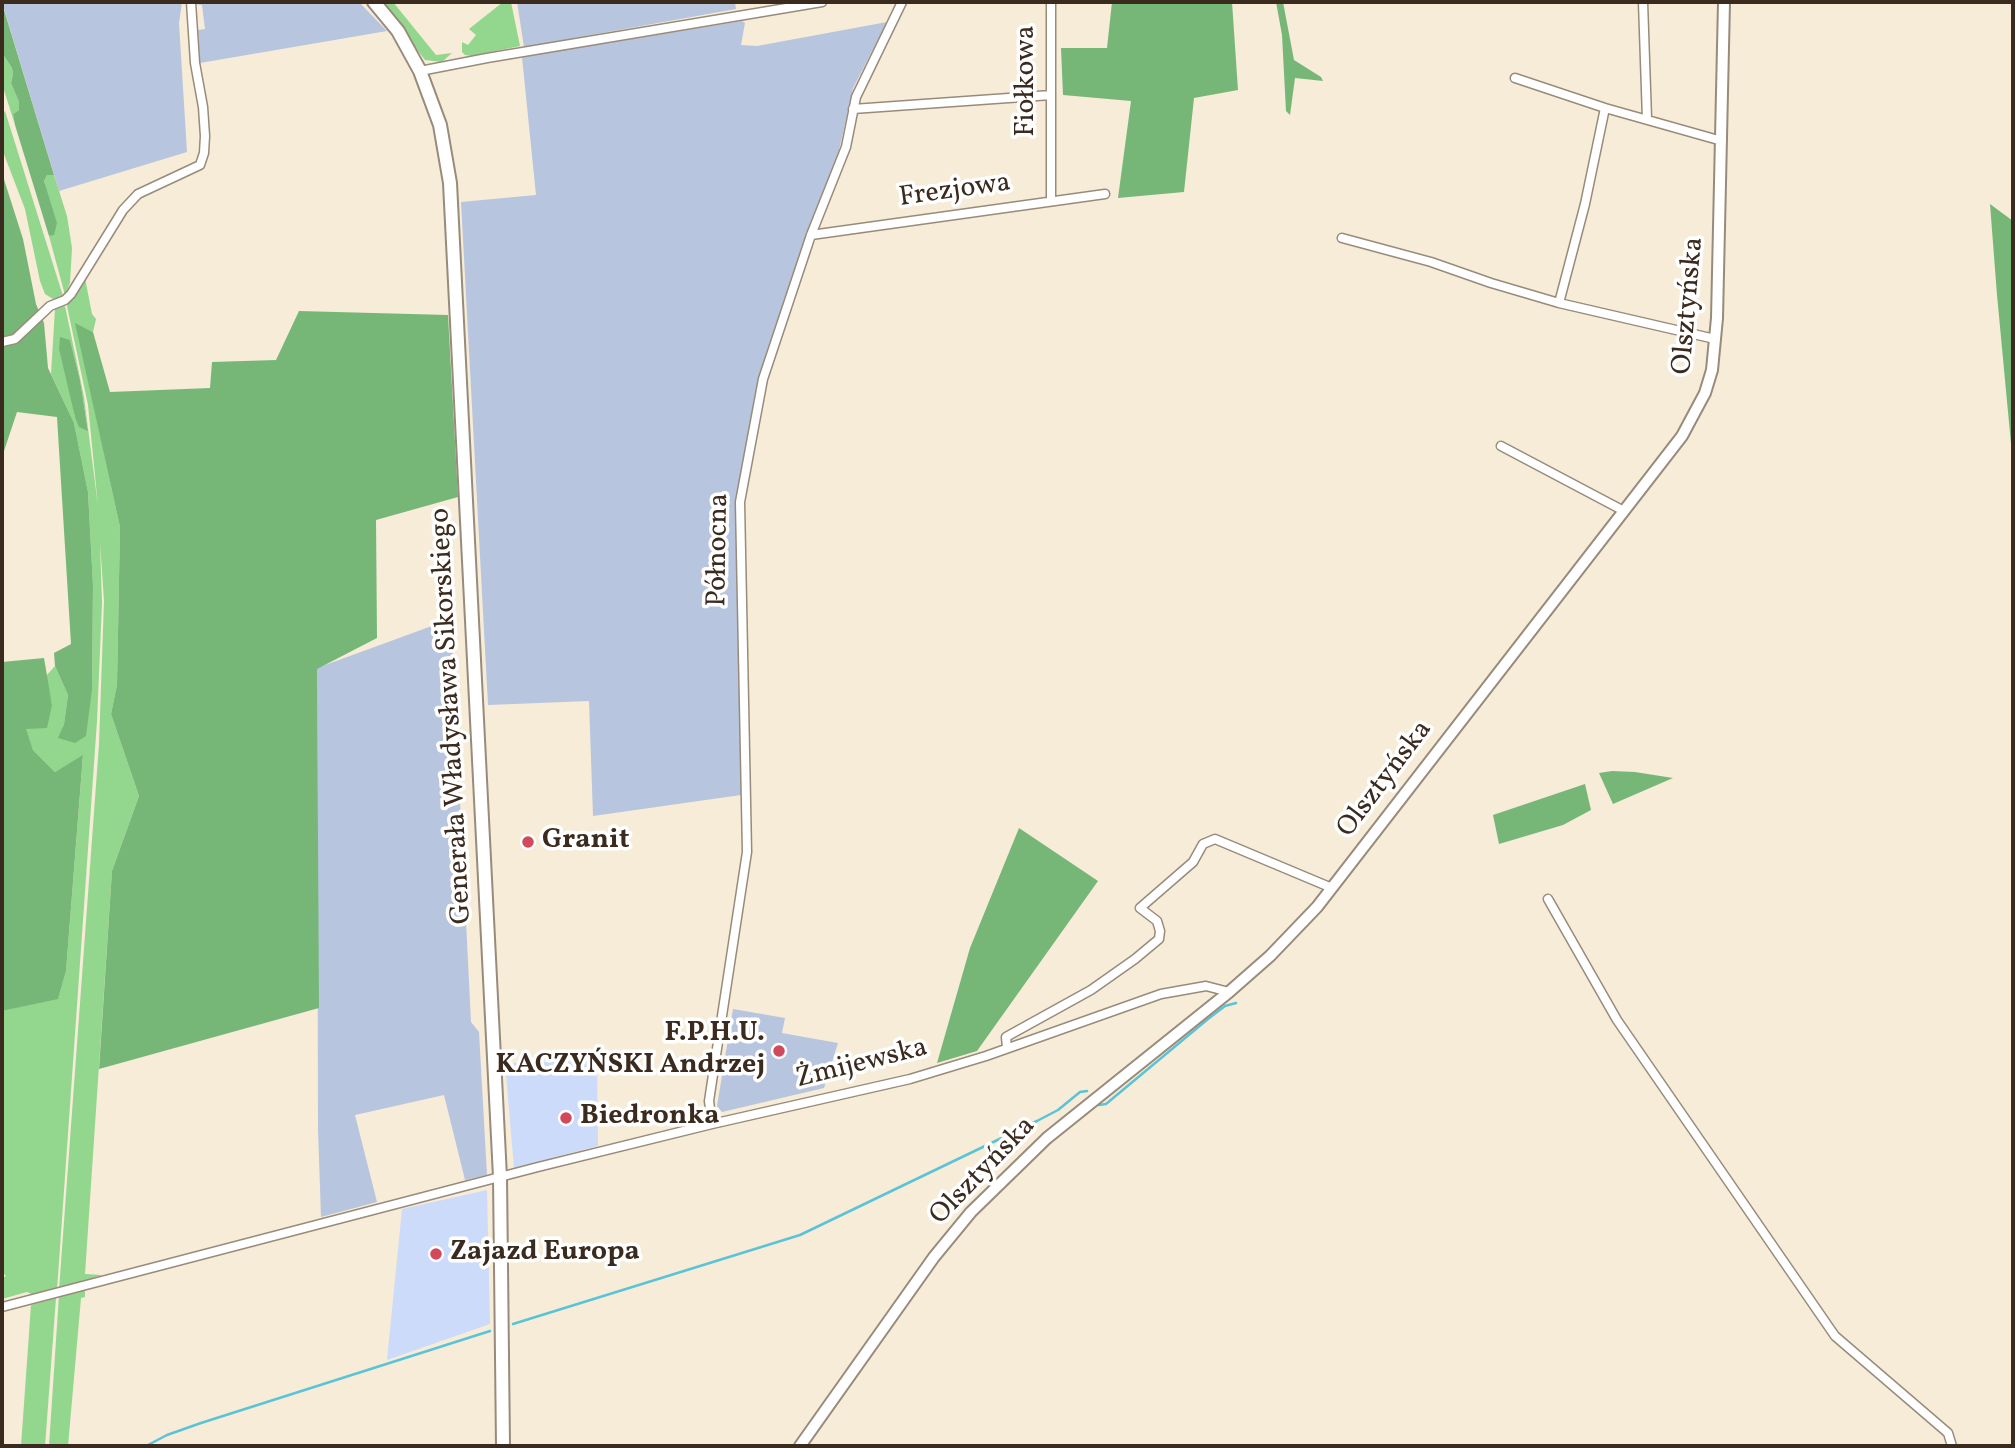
<!DOCTYPE html>
<meta charset="utf-8">
<style>
body{margin:0}
#map{position:relative;width:2015px;height:1448px;overflow:hidden;background:#f6ecd8;font-family:Vollkorn,serif}
canvas{display:block}
.frame{position:absolute;inset:0;border:4px solid #3b2a1e;pointer-events:none}
</style>
<div id="map">
<canvas width="2015" height="1448"></canvas>
<div class="frame"></div>
</div>
<script>
const c = document.querySelector('canvas').getContext('2d');
c.lineJoin = 'round';
function paint(path, color) { c.fillStyle = color; c.fill(path, 'evenodd'); }
const shape = rows => new Path2D(rows.map(r => 'M' + r).join(''));
function trace(path, color, width, dash) { c.strokeStyle = color; c.lineWidth = width; c.lineCap = dash ? 'butt' : 'round'; c.setLineDash(dash || []); c.stroke(path); }
function drawText(font, color, halo, rows, align = 'center') {
  c.font = font + ' Vollkorn,serif'; c.lineWidth = 7; c.setLineDash([]); c.textBaseline = 'middle'; c.strokeStyle = halo; c.fillStyle = color; for (const [text, x, y, turn = 0] of rows) {
    c.save(); c.translate(x, y); c.rotate((+turn || 0) * Math.PI / 180); c.textAlign = isNaN(turn) ? turn : align; if (halo) c.strokeText(text, 0, 0); c.fillText(text, 0, 0); c.restore();
  }
}
paint(shape([
 [597,1061,598,1146,514,1168,505,1063],
 [487,1190,490,1324,387,1360,402,1209]
]), '#ccdbf9');
paint(shape([
 [2,2,182,2,179,23,187,152,59,191],
 [195,2,359,2,387,31,200,63,198,30,205,29,202,5,195,4],
 [517,2,735,2,736,9,524,47],
 [742,21,745,23,741,45,757,46,887,22,853,88,836,164,760,381,735,504,748,794,593,816,589,701,488,705,461,202,536,195,522,57],
 [451,619,471,1022,479,1032,487,1175,465,1180,444,1095,355,1115,377,1202,321,1217,318,1129,317,668],
 [733,1009,785,1018,782,1033,838,1043,824,1088,722,1112,717,1106]
]), '#b8c5de');
paint(shape([
 [381,2,393,2,436,55,452,53,442,62,425,60],
 [503,2,511,2,520,46,472,56,465,55,462,52,462,42,468,45,476,35,469,29],
 [2,53,12,68,13,74,11,83,19,102,19,110,13,114,15,125,2,84],
 [5,111,63,296,53,299,45,294,40,281,25,209,2,149,2,114],
 [47,175,54,175,67,216,72,248,70,283,65,295,49,236,54,234,44,181],
 [85,278,92,314,96,319,93,332,76,324,120,527,117,685,111,714,139,796,112,871,85,1274,102,1275,59,1290,99,744,104,601,100,542,102,603,97,721,57,1290,34,1295,27,1292,2,1299,2,1278,6,1276,2,1272,2,1011,58,998,66,971,83,756,55,772,33,750,25,729,52,705,46,676,55,666,68,695,64,724,59,738,92,689,93,585,88,492,74,423,51,374,55,309,65,306,84,397,98,506,88,405,67,306],
 [70,340,80,380,88,430,75,417,61,347],
 [85,1289,85,1297,81,1298,68,1446,49,1446,59,1295],
 [56,1298,45,1446,21,1446,31,1305]
]), '#93d68d');
paint(shape([
 [1112,2,1232,2,1238,90,1194,98,1184,192,1118,198,1131,101,1063,95,1061,48,1107,48],
 [1276,2,1283,2,1294,60,1321,77,1323,81,1295,78,1290,115,1286,111,1282,35],
 [2,3,54,175,47,175,44,181,57,223,54,235,49,236,15,125,13,114,19,110,19,102,11,83,13,74,12,68,2,53],
 [2,173,23,239,36,304,44,323,48,368,74,423,88,492,93,585,92,689,86,736,75,743,58,738,64,724,68,695,55,666,54,653,71,644,57,417,17,412,2,457],
 [1990,204,2013,221,2013,465,1997,295],
 [299,311,448,315,458,497,376,520,377,638,317,669,319,1008,99,1069,112,871,139,796,111,714,117,685,120,527,75,323,93,332,110,392,210,388,212,362,276,360],
 [60,337,70,340,80,380,88,431,79,427,75,417,59,349],
 [44,658,52,705,47,728,26,729,33,750,55,772,83,755,66,971,58,999,2,1011,2,662],
 [1612,771,1635,772,1673,778,1613,804,1599,773],
 [1585,784,1591,810,1563,825,1499,844,1493,815],
 [1019,828,1098,881,977,1051,937,1063,970,948]
]), '#76b778');
trace(shape([
 [1098,1104,1099,1105,1106,1104,1208,1019,1225,1006,1236,1003],
 [513,1324,800,1235,1037,1121,1058,1110,1080,1092,1087,1091],
 [146,1446,167,1435,201,1423,490,1331]
]), '#5bc3d7', 2.5);
const street = shape([
 [1051,2,1051,201],
 [1643,2,1647,119],
 [420,71,487,58,822,2],
 [1515,78,1605,108],
 [853,109,1051,95],
 [811,235,1105,194],
 [1342,238,1431,262,1491,283,1559,303],
 [1715,339,1559,303,1585,204,1605,108,1722,141],
 [2,342,15,339,50,306,65,300,71,294,123,210,138,194,200,165,204,153,205,136,203,107,195,63,191,2],
 [1501,446,1624,511],
 [1548,899,1617,1020,1835,1336,1948,1433,1952,1446],
 [1007,1048,1006,1037,1091,990,1135,959,1159,939,1160,931,1157,921,1140,908,1193,862,1203,844,1215,839,1332,888],
 [712,1124,709,1101,747,852,740,502,763,379,811,235,846,147,856,97,902,2],
 [2,1307,538,1167,712,1124,910,1079,986,1056,1161,994,1206,986,1229,992]
]);
const secondary = shape([
 [800,1446,934,1257,971,1212,1047,1138,1229,992,1270,956,1317,907,1682,436,1705,393,1712,370,1717,318,1724,2]
]);
const primary = shape([
 [374,2,398,31,420,71,440,125,450,183,500,1177,503,1446]
]);
trace(street, '#988b7b', 11);
trace(secondary, '#988b7b', 14);
trace(primary, '#988b7b', 16);
trace(street, '#fff', 8);
trace(secondary, '#fff', 10);
trace(primary, '#fff', 12);
for (const [x, y, r, color] of [
 [528,842,7,"#d1495b"],
 [779,1051,7,"#d1495b"],
 [566,1118,7,"#d1495b"],
 [436,1254,7,"#d1495b"]
]) { const dot = new Path2D(); dot.arc(x, y, r, 0, 2 * Math.PI); c.fillStyle = color; c.fill(dot); trace(dot, '#fff', 2.5); }
drawText('28px', '#3b2a1e', '#fff', [
 ["Fiołkowa",1028,81,-90],
 ["Frezjowa",955,192,-8],
 ["Olsztyńska",1690,306,-85],
 ["Północna",720,550,-89],
 ["Generała Władysława Sikorskiego",453,716,-93],
 ["Olsztyńska",1386,780,-53],
 ["Żmijewska",862,1065,-14],
 ["Olsztyńska",984,1172,-46]
]);
drawText('bold 28px', '#3b2a1e', '#fff', [
 ["Granit",542,842],
 ["F.P.H.U.",765,1035,"right"],
 ["KACZYŃSKI Andrzej",765,1067,"right"],
 ["Biedronka",580,1118],
 ["Zajazd Europa",450,1254]
], 'left');
</script>
